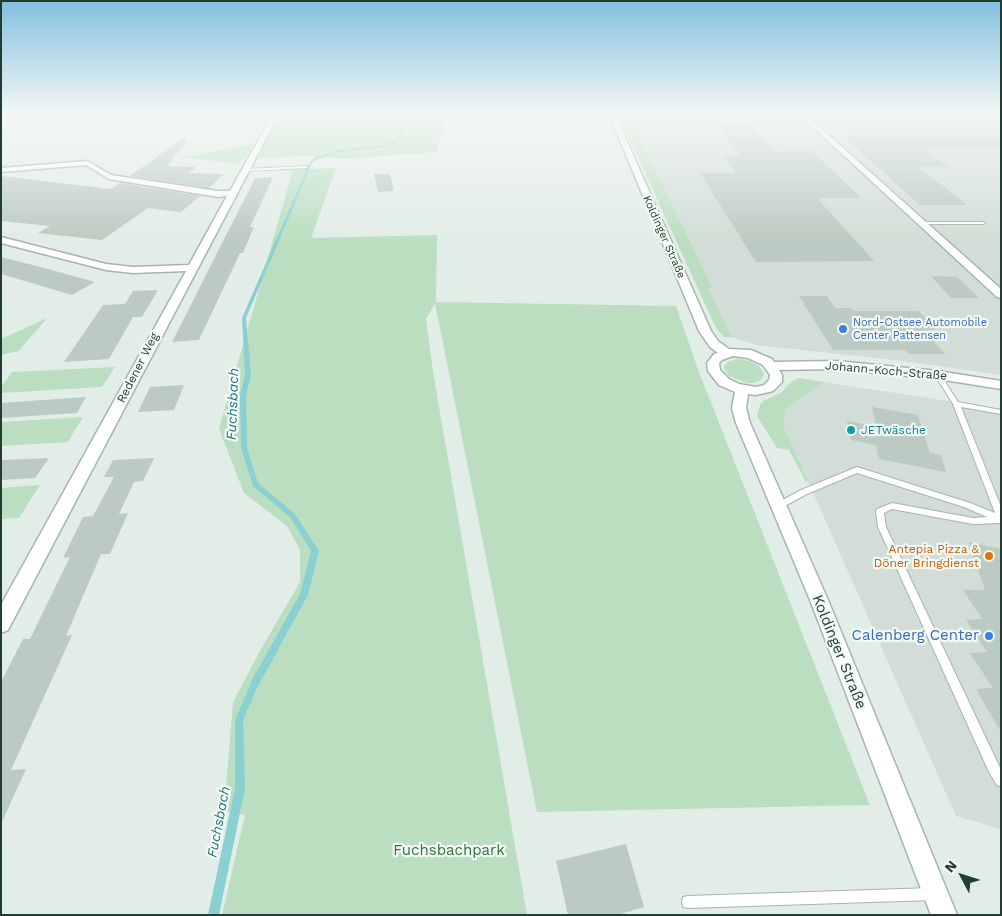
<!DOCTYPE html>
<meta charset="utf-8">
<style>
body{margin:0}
#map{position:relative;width:1002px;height:916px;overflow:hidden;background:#e3ede7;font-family:"Work Sans",sans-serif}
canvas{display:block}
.frame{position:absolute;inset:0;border:2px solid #223e33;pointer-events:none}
.north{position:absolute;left:937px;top:851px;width:50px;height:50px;-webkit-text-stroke:4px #f3f9f5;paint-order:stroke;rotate:310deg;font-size:14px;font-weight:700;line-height:20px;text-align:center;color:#223e33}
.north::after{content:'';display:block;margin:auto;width:18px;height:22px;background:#223e33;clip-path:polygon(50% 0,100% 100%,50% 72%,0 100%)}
</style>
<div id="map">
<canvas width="1002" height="916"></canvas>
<div class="frame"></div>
<div class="north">N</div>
</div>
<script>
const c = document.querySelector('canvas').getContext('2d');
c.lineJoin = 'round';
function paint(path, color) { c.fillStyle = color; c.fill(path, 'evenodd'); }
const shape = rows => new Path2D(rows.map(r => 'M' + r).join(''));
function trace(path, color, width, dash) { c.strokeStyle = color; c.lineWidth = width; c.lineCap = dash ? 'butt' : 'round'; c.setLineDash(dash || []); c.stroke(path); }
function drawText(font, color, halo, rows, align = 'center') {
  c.font = font + ' "Work Sans",sans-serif'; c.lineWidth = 4.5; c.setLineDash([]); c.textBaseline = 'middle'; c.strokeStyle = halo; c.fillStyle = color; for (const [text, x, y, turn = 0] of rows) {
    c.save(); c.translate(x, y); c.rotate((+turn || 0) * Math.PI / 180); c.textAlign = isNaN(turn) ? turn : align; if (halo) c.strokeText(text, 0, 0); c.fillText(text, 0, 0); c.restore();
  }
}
paint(shape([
 [629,114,1001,114,1001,375,895,360,756,345,732,337,707,288,713,287],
 [823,382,1001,409,1001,829,956,816,784,427,785,410]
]), '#d1ddd6');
paint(shape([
 [281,114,447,114,436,152,343,159,308,156,259,158,264,142],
 [618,114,629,114,713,288,708,288,732,337,724,337,716,328],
 [254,144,243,161,236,164,183,157],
 [336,168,311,238,437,235,436,302,676,306,699,372,870,805,537,812,435,303,426,319,433,372,527,915,222,915,245,815,224,811,233,702,261,649,300,582,300,550,287,526,244,493,219,429,293,170],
 [47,318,19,351,1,355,1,339],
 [737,359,750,361,760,367,764,375,762,379,754,383,747,383,729,376,724,368,725,365,728,362],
 [115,367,102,387,1,393,1,387,12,372],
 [799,378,823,382,785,410,784,427,808,481,806,482,789,450,777,448,757,416,760,405,763,401,781,393,791,382],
 [83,417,68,442,1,446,1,422],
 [40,485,19,518,1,519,1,488]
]), '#bbdec0');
paint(shape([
 [411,114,413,114,399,141,386,147,339,152,316,160,312,163,246,318,251,375,246,395,247,448,258,483,295,514,319,551,308,595,258,686,243,720,245,788,219,915,208,915,235,788,235,720,252,680,300,594,311,551,291,518,253,486,241,448,240,395,245,375,242,318,310,162,314,158,339,150,385,145,397,139,411,114]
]), '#8ad0d2');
paint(shape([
 [879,116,989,116,1001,122,1001,149,924,149,948,167,918,167,967,205,920,205,843,136,857,136,836,119,883,119],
 [716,124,750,124,776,152,813,151,861,198,817,198,874,261,756,262,700,173,736,173,724,155,740,155],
 [184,138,187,141,167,166,196,167,189,173,224,174,209,188,130,176],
 [374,174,390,174,394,191,378,192],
 [1,176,111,189,120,183,200,196,181,212,148,208,102,240,38,233,50,226,1,221],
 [273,177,250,227,254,227,243,253,240,253,199,340,172,342,255,178],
 [1,257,37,266,95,282,72,295,1,274],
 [931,276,957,277,979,298,951,298],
 [158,290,142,317,133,317,109,359,64,362,103,305,125,304,133,291],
 [799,296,827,296,835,308,851,308,853,311,919,311,935,330,924,330,945,354,909,354,906,350,833,350],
 [184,385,174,410,138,412,150,387],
 [86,397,77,413,1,418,1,403],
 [872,407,918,415,930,453,941,455,946,472,879,459,876,445,851,440,847,421,876,426],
 [49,458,35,478,1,480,1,460],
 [154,458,143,481,134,482,119,514,128,513,110,554,101,554,66,636,72,635,11,770,26,769,1,824,1,682,23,639,30,639,70,557,63,558,83,517,93,516,114,477,104,477,113,460],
 [969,542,1001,549,1001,732,976,689,993,688,970,653,987,652,966,620,982,619,963,590,985,590],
 [626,844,644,907,617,915,568,915,556,861]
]), '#bbcac2');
const service = shape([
 [306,166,307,166,307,168,246,171,244,170,246,169,306,166],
 [920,222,983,222,985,223,983,224,922,224,920,223,920,222],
 [938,373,940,374,958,402,1001,410,1001,414,961,407,1001,507,1001,523,973,524,892,509,884,513,886,527,1001,770,1001,787,997,785,989,772,878,527,876,511,877,509,892,503,973,518,987,517,964,507,857,473,807,494,781,508,778,509,775,508,774,506,775,504,801,490,857,467,970,503,995,513,953,404,935,375,938,373],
 [933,888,938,889,939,894,938,899,933,900,688,908,683,907,682,902,683,897,688,896,933,888]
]);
const minor = shape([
 [273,114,279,114,8,630,1,633,1,605,186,271,133,273,106,270,1,243,1,237,106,264,133,267,189,265,227,196,218,197,109,179,86,165,1,172,1,168,87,161,111,175,218,191,230,191,273,114],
 [799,114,805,114,1001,289,1001,298,997,297,799,114],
 [837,361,938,371,1001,381,1001,389,938,379,837,369,772,370,766,366,772,362,837,361]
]);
const tertiary = shape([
 [609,114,615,114,711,331,718,341,729,349,751,350,772,359,782,375,782,382,773,391,756,395,748,394,746,408,750,423,828,600,957,915,931,915,810,600,736,423,732,408,735,392,719,385,708,371,707,363,714,354,718,353,710,347,699,331,609,114],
 [733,356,748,358,763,365,770,375,769,380,764,385,756,387,739,384,729,379,720,370,719,363,722,360,733,356]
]);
trace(service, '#a5b5ad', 2);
trace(minor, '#a5b5ad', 3);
trace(tertiary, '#a5b5ad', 3);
paint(service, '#fff');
paint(minor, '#fff');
paint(tertiary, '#fff');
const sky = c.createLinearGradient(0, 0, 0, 242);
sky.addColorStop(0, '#82bfdf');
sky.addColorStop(0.47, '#f2f7f4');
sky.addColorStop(1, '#f2f7f400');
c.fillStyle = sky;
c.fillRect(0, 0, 1002, 242);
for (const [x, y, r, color] of [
 [843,329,5,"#3f7fe0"],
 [851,430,5,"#0f9aa8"],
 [989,556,5,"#e8710a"],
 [989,636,5,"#3f7fe0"]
]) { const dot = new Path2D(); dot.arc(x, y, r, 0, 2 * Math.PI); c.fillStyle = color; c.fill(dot); trace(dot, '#f3f9f5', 2); }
drawText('11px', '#223e33', '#f3f9f5', [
 ["Koldinger Straße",664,237,66]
]);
drawText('11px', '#366cbe', '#f3f9f5', [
 ["Nord-Ostsee Automobile",853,323],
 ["Center Pattensen",853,336]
], 'left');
drawText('12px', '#223e33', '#f3f9f5', [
 ["Redener Weg",138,368,-63],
 ["Johann-Koch-Straße",886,371,5]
]);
drawText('12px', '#0d838f', '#f3f9f5', [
 ["JETwäsche",861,430]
], 'left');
drawText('12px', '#c56008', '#f3f9f5', [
 ["Antepia Pizza &",979,549],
 ["Döner Bringdienst",979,563]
], 'right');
drawText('italic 14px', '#1c767b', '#f3f9f5', [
 ["Fuchsbach",233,404,-88],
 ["Fuchsbach",219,822,-79]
]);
drawText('15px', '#366cbe', '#f3f9f5', [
 ["Calenberg Center",979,636]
], 'right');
drawText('15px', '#223e33', '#f3f9f5', [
 ["Koldinger Straße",839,652,68]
]);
drawText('15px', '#2c753f', '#f3f9f5', [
 ["Fuchsbachpark",449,851]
]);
</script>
